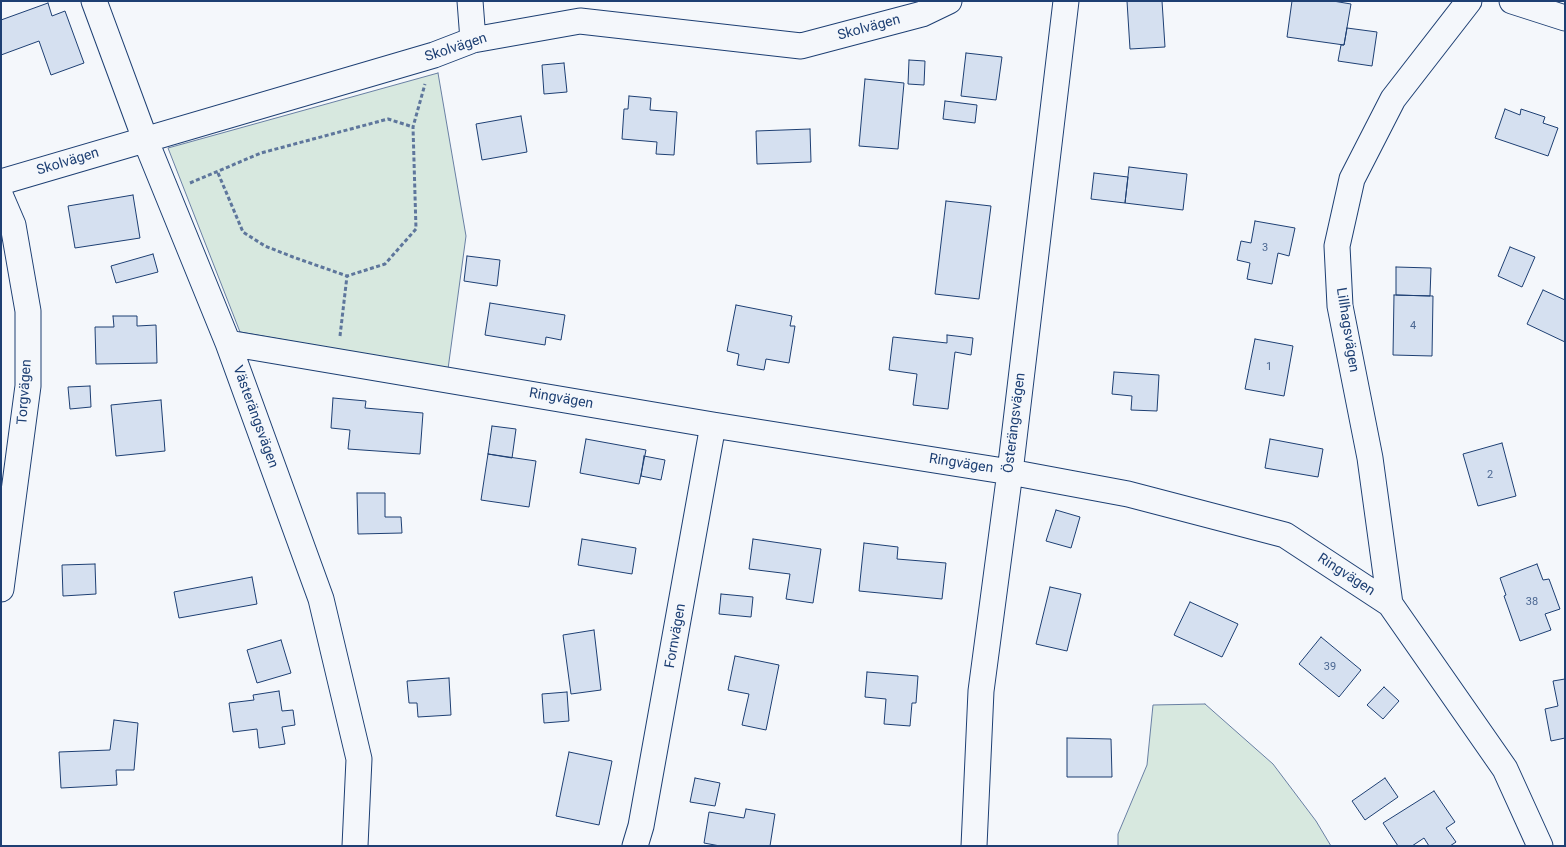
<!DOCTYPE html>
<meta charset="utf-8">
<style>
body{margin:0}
#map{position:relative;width:1566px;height:847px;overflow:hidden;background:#f4f7fb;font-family:Roboto,sans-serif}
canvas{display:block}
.frame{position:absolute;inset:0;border:2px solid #1d3f73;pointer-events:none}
</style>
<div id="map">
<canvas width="1566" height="847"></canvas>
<div class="frame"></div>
</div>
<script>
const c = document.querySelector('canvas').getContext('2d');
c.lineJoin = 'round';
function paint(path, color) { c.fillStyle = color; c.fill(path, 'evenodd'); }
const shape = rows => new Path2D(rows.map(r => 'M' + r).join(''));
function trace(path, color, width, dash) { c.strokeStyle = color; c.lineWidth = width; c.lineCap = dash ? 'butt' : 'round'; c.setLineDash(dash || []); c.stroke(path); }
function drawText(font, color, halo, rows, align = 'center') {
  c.font = font + ' Roboto,sans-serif'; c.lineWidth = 4; c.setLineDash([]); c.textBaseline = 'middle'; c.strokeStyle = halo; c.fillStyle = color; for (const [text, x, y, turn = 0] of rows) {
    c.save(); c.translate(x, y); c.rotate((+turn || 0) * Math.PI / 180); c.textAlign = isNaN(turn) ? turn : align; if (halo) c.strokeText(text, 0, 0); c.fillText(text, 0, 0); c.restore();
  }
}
const green = shape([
 [438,73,466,236,448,369,240,332,168,148,438,73],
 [1205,704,1273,764,1316,821,1331,846,1118,846,1118,834,1147,765,1153,705,1205,704]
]);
paint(green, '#d7e8df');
trace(green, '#687fa3', 1);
const building = shape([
 [1127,1,1162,1,1165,47,1130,49,1127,1],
 [1292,1,1333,1,1351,4,1344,45,1287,37,1292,1],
 [48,3,52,16,65,11,84,63,51,75,39,41,1,55,1,20,48,3],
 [1347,28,1377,32,1372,66,1338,61,1341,45,1344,45,1347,28],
 [966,53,1002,57,996,100,961,96,966,53],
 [909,60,925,61,924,85,908,84,909,60],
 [564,63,567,92,544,94,542,65,564,63],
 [865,79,904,83,898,149,859,146,865,79],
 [629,96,651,98,650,110,677,112,674,155,656,154,657,142,622,139,624,109,628,109,629,96],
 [945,101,977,105,975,123,943,119,945,101],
 [1505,109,1520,115,1521,109,1545,117,1543,123,1558,128,1548,156,1495,138,1505,109],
 [521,116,527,152,482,160,476,124,521,116],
 [810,129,811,162,757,164,756,131,810,129],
 [1129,167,1187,174,1183,210,1125,203,1129,167],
 [1094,173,1128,177,1125,203,1091,199,1094,173],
 [133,195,140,238,75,248,68,206,133,195],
 [946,201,991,206,979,299,935,294,946,201],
 [1255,221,1295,228,1289,256,1278,253,1272,284,1247,279,1250,263,1237,260,1241,241,1251,243,1255,221],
 [1510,247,1535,257,1522,287,1498,276,1510,247],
 [153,254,158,272,116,283,111,266,153,254],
 [467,256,500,260,497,286,464,281,467,256],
 [1396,267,1431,268,1430,296,1396,295,1396,267],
 [1543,290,1565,300,1565,342,1527,324,1543,290],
 [1394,295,1433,296,1432,356,1393,355,1394,295],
 [490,303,565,315,561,340,546,337,545,345,485,335,490,303],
 [736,305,792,316,790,326,795,326,789,363,766,359,764,370,737,365,739,354,727,351,736,305],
 [113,316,137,316,137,326,156,325,157,363,96,364,95,327,114,327,113,316],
 [947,335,973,338,971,355,955,352,948,409,913,405,917,374,889,370,893,337,947,343,947,335],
 [1255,339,1293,346,1284,396,1245,389,1255,339],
 [1114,372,1159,375,1157,411,1131,410,1132,396,1112,394,1114,372],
 [90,386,91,407,70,409,68,387,90,386],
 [333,398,366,401,365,408,423,413,420,454,348,449,350,430,331,428,333,398],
 [161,400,165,451,116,456,111,405,161,400],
 [492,426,516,429,512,458,488,454,492,426],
 [586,439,646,450,639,484,580,473,586,439],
 [1270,439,1323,449,1318,477,1265,468,1270,439],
 [1502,443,1516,496,1478,506,1463,454,1502,443],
 [488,454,536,461,529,507,481,500,488,454],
 [644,456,665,460,661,480,641,476,644,456],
 [357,493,385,493,385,517,401,517,402,533,358,534,357,493],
 [1056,510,1080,517,1071,548,1046,541,1056,510],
 [582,539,636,548,632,574,578,565,582,539],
 [753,539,821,549,813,603,786,599,790,574,749,569,753,539],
 [864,543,898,547,897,559,946,563,942,599,859,591,864,543],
 [95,564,96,594,63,596,62,565,95,564],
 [1537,564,1543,580,1549,579,1560,609,1545,614,1551,630,1520,641,1504,596,1506,595,1500,578,1537,564],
 [252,577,257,604,179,618,174,592,252,577],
 [1050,587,1081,594,1067,651,1036,644,1050,587],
 [721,594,753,597,751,617,719,614,721,594],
 [1190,602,1238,624,1222,657,1174,635,1190,602],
 [594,630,601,690,571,694,563,635,594,630],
 [1321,637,1361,670,1339,697,1299,664,1321,637],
 [281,640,291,673,257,683,247,650,281,640],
 [735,656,779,665,766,730,742,725,749,694,728,690,735,656],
 [867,672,918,676,916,703,912,703,910,726,884,724,886,699,865,697,867,672],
 [449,678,451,715,418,717,417,703,409,703,407,681,449,678],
 [1565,679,1565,738,1551,741,1545,709,1558,706,1553,681,1565,679],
 [1384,687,1399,701,1383,719,1367,705,1384,687],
 [279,691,282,711,293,710,295,725,282,727,285,744,259,748,257,729,233,732,229,703,254,700,253,695,279,691],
 [567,692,569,721,544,723,542,694,567,692],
 [114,720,138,723,134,770,116,770,117,785,61,788,59,752,110,750,114,720],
 [1067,738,1111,739,1112,777,1067,777,1067,738],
 [569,752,612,761,599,825,556,816,569,752],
 [695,778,720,783,715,806,690,802,695,778],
 [1385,778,1398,797,1365,820,1352,801,1385,778],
 [1434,791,1455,822,1446,828,1456,842,1450,846,1429,846,1424,838,1412,846,1398,846,1383,823,1434,791],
 [746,809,775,814,770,846,720,846,704,843,709,812,744,818,746,809]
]);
paint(building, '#d5e0f0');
trace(building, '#1d3f73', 1);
const street = shape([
 [94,1,145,139,228,343,321,599,359,759,355,846],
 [470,1,473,40],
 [1512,1,1565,18],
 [1,182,434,55,473,40,580,21,801,46,922,14,949,1],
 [1,197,13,225,28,311,28,386,1,589],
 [228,343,713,425,1010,472,1128,494,1285,535,1390,604,1505,769,1540,846],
 [1390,604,1370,458,1340,306,1337,246,1352,179,1393,99,1469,1],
 [635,846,641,826,713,425],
 [974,846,981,691,1010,472,1066,1]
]);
trace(street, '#1d3f73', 27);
trace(shape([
 [218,173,243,232,265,246,293,257,347,276],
 [190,183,261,153,388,119,413,127],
 [340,336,347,276,385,264,416,229,413,127,425,84]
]), '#5e769c', 3, [4, 2.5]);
trace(street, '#f4f7fb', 25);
drawText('11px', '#4b6792', null, [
 ["3",1265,248],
 ["4",1413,326],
 ["1",1269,367],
 ["2",1490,475],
 ["38",1532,602],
 ["39",1330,667]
]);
drawText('14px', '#1d3f73', '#f4f7fb', [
 ["Skolvägen",869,28,-15],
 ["Skolvägen",456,48,-18],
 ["Skolvägen",68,162,-17],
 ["Lillhagsvägen",1347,330,81],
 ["Torgvägen",25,392,-86],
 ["Ringvägen",561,399,10],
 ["Västerängsvägen",255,417,70],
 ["Österängsvägen",1015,423,-83],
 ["Ringvägen",961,464,9],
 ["Ringvägen",1346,575,33],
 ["Fornvägen",676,636,-80]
]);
</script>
